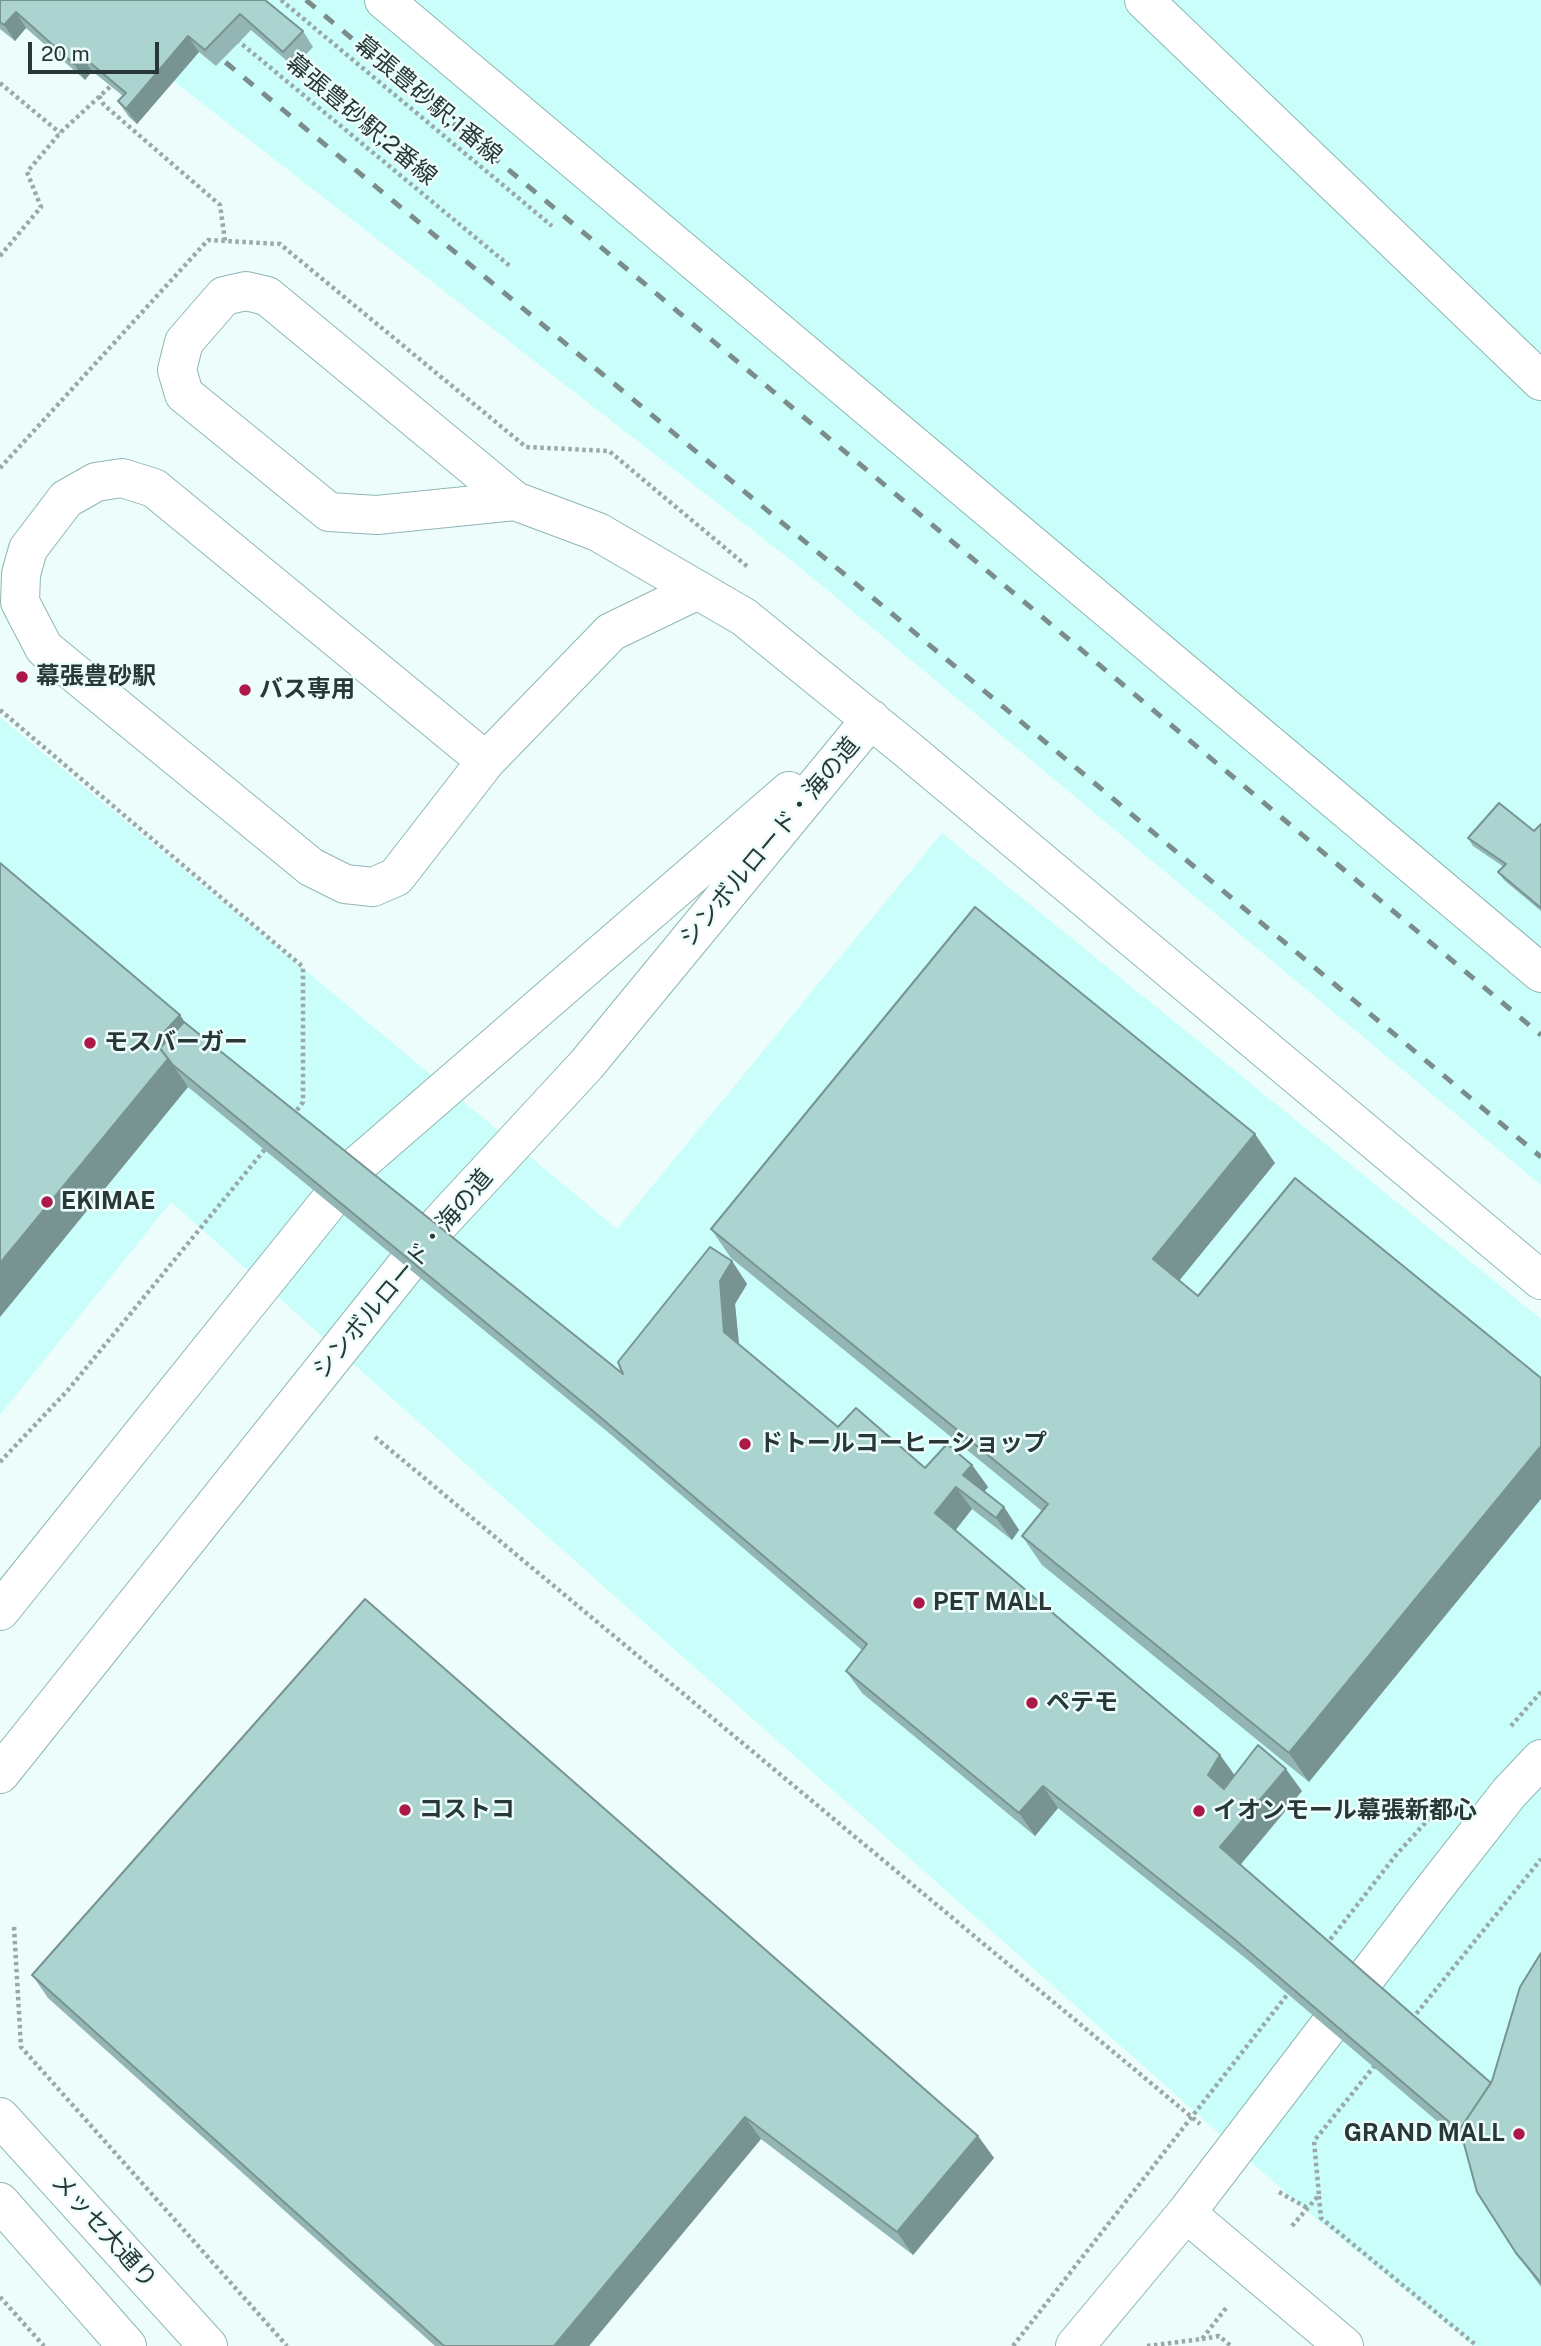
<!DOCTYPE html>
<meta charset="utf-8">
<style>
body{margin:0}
#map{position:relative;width:1541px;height:2346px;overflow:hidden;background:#edfdfc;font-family:"Public Sans",sans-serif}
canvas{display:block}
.scale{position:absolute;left:28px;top:42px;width:131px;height:32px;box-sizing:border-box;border:4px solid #273836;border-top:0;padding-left:9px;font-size:21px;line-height:24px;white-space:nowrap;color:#273836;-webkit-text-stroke:5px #edfdfc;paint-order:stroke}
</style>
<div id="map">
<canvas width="1541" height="2346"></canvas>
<div class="scale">20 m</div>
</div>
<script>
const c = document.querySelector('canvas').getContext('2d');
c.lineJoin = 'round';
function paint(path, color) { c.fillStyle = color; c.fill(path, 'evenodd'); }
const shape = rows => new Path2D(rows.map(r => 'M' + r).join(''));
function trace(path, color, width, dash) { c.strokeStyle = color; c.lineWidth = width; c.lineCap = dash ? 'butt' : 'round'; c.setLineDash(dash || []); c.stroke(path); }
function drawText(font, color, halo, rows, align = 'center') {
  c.font = font + ' "Public Sans","Noto Sans JP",sans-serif'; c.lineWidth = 5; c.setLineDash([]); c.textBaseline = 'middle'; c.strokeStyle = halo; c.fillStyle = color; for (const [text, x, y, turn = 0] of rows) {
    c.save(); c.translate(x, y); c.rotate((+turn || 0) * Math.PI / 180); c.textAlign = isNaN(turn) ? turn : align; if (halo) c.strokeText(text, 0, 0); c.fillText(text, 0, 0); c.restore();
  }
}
paint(shape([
 [69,0,1541,0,1541,1185,796,564],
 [0,717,617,1229,942,833,1541,1319,1541,2346,1474,2346,1302,2207,171,1202,0,1415]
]), '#c9fefa');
const minor = shape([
 [384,0,1541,973],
 [1144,0,1541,381],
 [515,501,377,515,329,512,184,394,177,370,184,342,224,296,246,291,267,296,515,501,598,532,744,617,908,750,1541,1280],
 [486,761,154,488,122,478,96,482,66,499,28,549,21,574,20,602,44,648,311,867,345,884,373,887,396,877,486,761,611,632,698,590],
 [0,1611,360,1163,789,791],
 [0,1774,440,1223,587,1064,871,719],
 [0,2117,208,2346],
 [0,2202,127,2346],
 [1186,2213,1344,2346],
 [1075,2346,1186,2213,1436,1886,1509,1793,1541,1759]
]);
trace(minor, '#8eb7b4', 40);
trace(shape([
 [281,0,552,226],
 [237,40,511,267],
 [0,83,60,133],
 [99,96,104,105,220,205,225,241],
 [0,256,41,207,27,172,60,133,114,83],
 [0,468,208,240,280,244,526,447,609,451,749,568],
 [0,710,303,967,303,1102,294,1114],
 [375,1437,1200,2124],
 [0,1462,68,1390,266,1148],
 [1511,1726,1541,1692],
 [14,1927,21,2047,287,2346],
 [1326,1945,1396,1855,1445,1801],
 [1412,2019,1541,1859],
 [1279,2192,1309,2209],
 [1319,2196,1321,2218,1477,2346],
 [1292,2226,1319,2195,1314,2141,1376,2064],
 [0,2297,44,2346],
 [1202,2339,1219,2336,1231,2346],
 [1013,2346,1290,1991],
 [1147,2346,1202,2339,1226,2308]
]), '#99a9a8', 4.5, [3.5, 3.5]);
trace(minor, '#fff', 38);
trace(shape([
 [306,0,1541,1035],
 [207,47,890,612,1541,1157]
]), '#7b8c8a', 5, [12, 12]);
paint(shape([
 [0,0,265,0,303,31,313,47,294,67,251,30,216,66,199,52,137,124,129,117,118,101,123,96,92,71,85,80,26,28,15,41,0,29],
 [1541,824,1541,911,1504,880,1498,872,1504,867,1473,846,1468,838,1534,831],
 [0,863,184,1022,623,1374,732,1261,747,1284,735,1304,739,1345,838,1427,925,1468,972,1465,988,1487,984,1492,1004,1507,1019,1530,1012,1540,972,1509,955,1530,1220,1755,1234,1775,1302,1791,1240,1865,1491,2083,1541,1953,1541,2287,1516,2253,1464,2144,1249,1961,1058,1808,1035,1836,862,1693,846,1671,862,1650,609,1433,188,1087,0,1317],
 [1275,1163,1179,1281,1309,1782,1042,1565,1022,1536,1042,1511,731,1258,711,1229],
 [32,1975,978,2136,994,2158,913,2255,761,2139,589,2346,435,2346,48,1998]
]), '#93b6b4');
paint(shape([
 [16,12,26,28,15,41,4,25],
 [188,36,199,52,137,124,126,109],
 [81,55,92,71,85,80,74,64],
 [180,1015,200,1044,173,1065,188,1087,0,1317,0,1263,155,1042],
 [1255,1134,1275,1163,1173,1288,1153,1259],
 [732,1261,747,1284,735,1304,740,1355,724,1332,720,1281],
 [1541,1446,1541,1499,1309,1782,1289,1753],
 [972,1465,988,1487,979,1498,963,1475],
 [956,1487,972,1509,951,1536,935,1513],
 [1004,1507,1019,1530,1012,1540,996,1518],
 [1220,1755,1236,1777,1223,1797,1208,1775],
 [1286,1769,1302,1791,1236,1870,1220,1847],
 [1043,1786,1058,1808,1035,1836,1019,1813],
 [745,2117,761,2139,589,2346,554,2346],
 [978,2136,994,2158,913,2255,897,2232]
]), '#789492');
const building = shape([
 [0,0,265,0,303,31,283,52,240,14,205,50,188,36,126,109,118,101,126,93,81,55,74,64,16,12,4,25,0,22,0,0],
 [1499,803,1534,831,1541,824,1541,908,1498,872,1506,864,1468,838,1499,803],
 [0,863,180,1015,155,1042,168,1059,0,1263,0,863],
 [975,907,1255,1134,1153,1259,1198,1296,1295,1178,1541,1378,1541,1446,1289,1753,1022,1536,1048,1504,711,1229,975,907],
 [184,1022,623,1374,618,1362,710,1247,732,1261,720,1281,724,1332,838,1427,856,1408,925,1468,947,1444,972,1465,963,1475,1004,1507,996,1518,956,1487,935,1513,1220,1755,1208,1775,1224,1789,1258,1745,1286,1769,1220,1847,1491,2083,1460,2129,1461,2132,1233,1938,1043,1786,1019,1813,846,1671,867,1644,593,1411,173,1065,160,1048,184,1022],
 [365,1599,978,2136,897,2232,745,2117,554,2346,444,2346,32,1975,365,1599],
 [1541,1953,1541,2283,1516,2253,1477,2192,1460,2129,1492,2081,1520,1987,1541,1953]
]);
paint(building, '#abd4d1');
trace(building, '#789492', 2);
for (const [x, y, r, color] of [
 [22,677,7,"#ac1847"],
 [245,690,7,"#ac1847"],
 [90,1043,7,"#ac1847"],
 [47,1202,7,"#ac1847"],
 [745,1444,7,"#ac1847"],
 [919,1603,7,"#ac1847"],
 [1032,1703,7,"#ac1847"],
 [405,1810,7,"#ac1847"],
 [1199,1811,7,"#ac1847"],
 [1519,2134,7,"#ac1847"]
]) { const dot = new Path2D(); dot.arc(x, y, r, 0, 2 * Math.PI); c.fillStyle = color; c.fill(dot); trace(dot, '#edfdfc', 2.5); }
drawText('24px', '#273836', '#edfdfc', [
 ["幕張豊砂駅;1番線",428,100,40],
 ["幕張豊砂駅;2番線",361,120,40],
 ["シンボルロード・海の道",770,842,-50],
 ["シンボルロード・海の道",403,1274,-50],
 ["メッセ大通り",104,2231,48]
]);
drawText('bold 24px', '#273836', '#edfdfc', [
 ["幕張豊砂駅",36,677],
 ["バス専用",259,690],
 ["モスバーガー",104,1043],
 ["EKIMAE",61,1202],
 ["ドトールコーヒーショップ",759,1444],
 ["PET MALL",933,1603],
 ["ペテモ",1046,1703],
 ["コストコ",419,1810],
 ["イオンモール幕張新都心",1213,1811],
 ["GRAND MALL",1505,2134,"right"]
], 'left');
</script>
